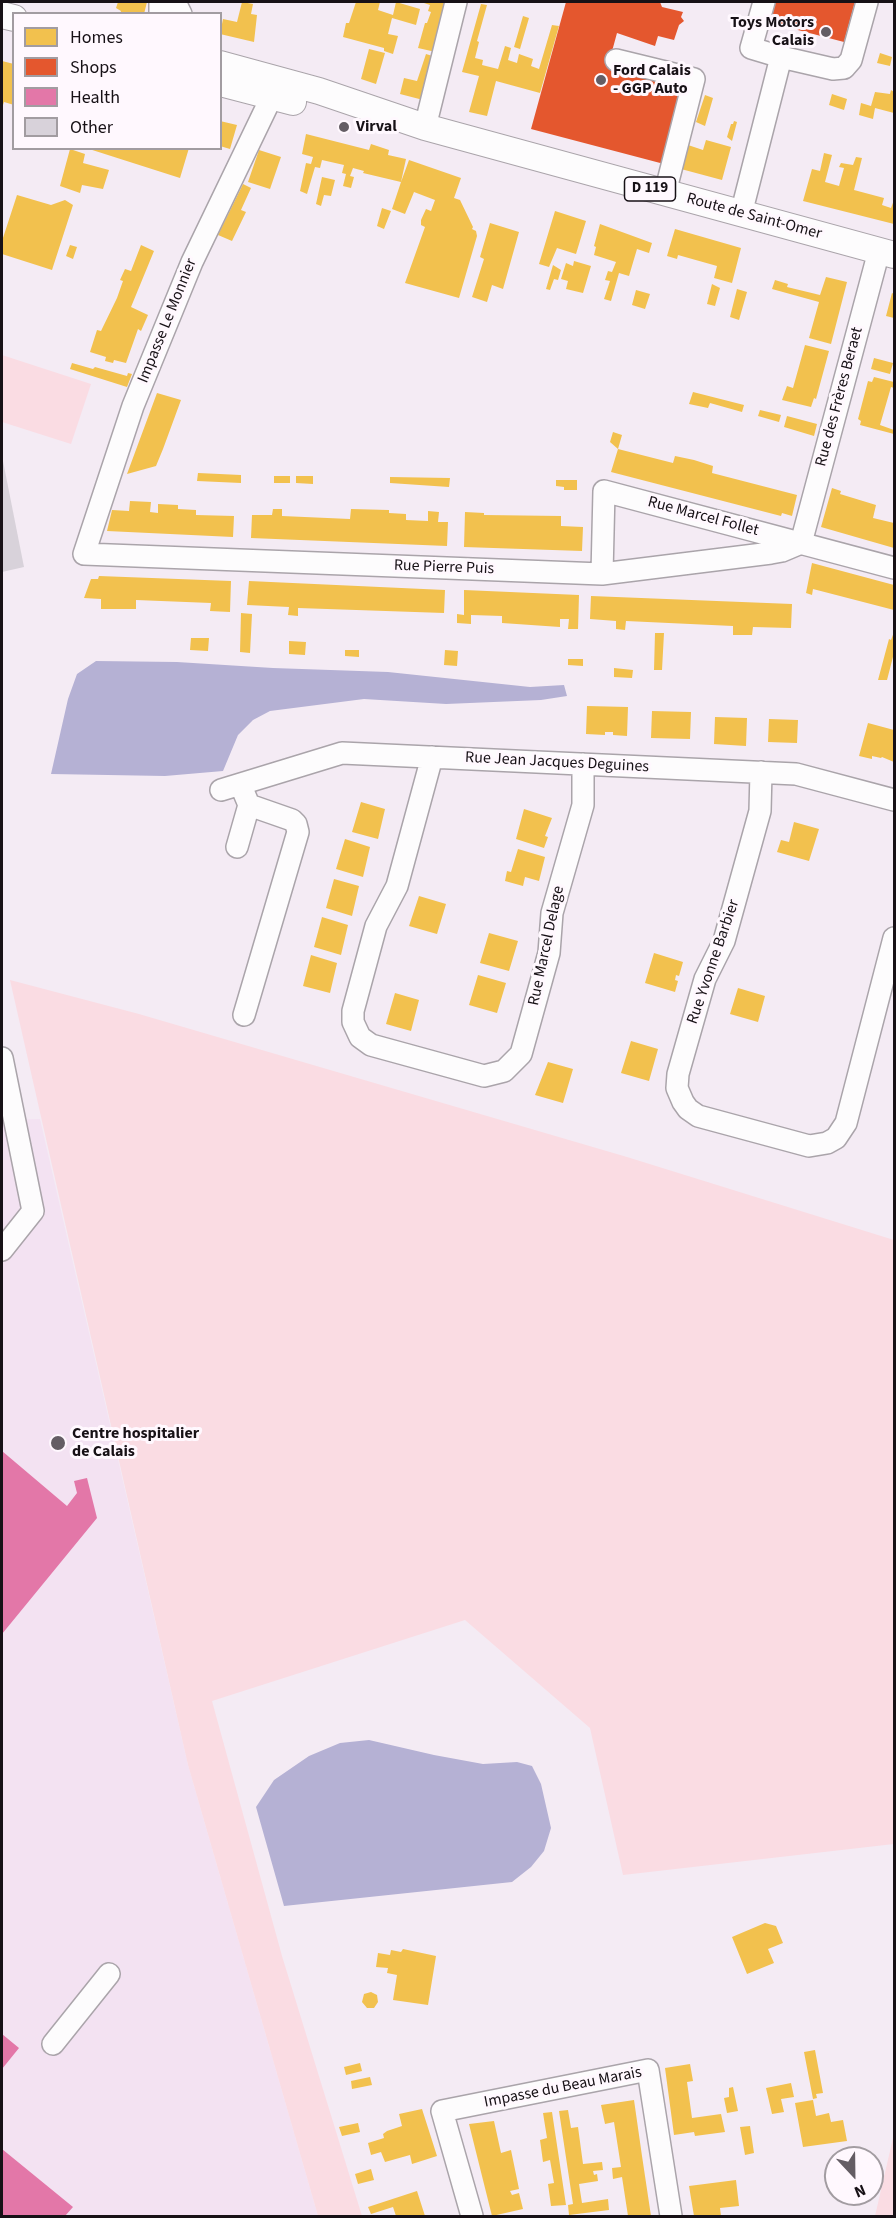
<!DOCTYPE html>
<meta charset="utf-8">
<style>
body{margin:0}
#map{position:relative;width:896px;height:2218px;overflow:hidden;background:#f4ebf4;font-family:"Source Sans 3",sans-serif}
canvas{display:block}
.frame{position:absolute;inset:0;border:3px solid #171116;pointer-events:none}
.legend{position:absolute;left:12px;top:12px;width:210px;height:138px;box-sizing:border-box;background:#fff8fe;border:2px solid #a29ca1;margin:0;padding:8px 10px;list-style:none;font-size:18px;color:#171116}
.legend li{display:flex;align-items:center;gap:12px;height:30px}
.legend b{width:30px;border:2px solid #a29ca1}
.north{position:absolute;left:824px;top:2146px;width:60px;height:60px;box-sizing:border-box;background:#fff8fe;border:2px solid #a29ca1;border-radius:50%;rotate:158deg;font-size:16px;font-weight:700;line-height:24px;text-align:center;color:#171116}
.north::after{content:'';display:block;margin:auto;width:21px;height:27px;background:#645d64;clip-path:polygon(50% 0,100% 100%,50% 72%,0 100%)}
</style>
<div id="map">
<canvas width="896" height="2218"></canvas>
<div class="frame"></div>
<ul class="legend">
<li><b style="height:16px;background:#f2c14e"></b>Homes</li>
<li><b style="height:16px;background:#e4572e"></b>Shops</li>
<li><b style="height:16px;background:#e377a8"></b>Health</li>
<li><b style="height:16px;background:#d8d2da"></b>Other</li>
</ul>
<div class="north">N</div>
</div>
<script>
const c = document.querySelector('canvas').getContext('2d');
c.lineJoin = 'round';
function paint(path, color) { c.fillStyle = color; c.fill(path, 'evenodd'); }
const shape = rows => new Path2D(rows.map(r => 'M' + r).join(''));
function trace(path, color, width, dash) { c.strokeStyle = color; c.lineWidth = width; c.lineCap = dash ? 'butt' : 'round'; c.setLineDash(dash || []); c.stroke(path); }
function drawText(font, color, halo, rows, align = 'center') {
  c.font = font + ' "Source Sans 3",sans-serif'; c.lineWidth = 6; c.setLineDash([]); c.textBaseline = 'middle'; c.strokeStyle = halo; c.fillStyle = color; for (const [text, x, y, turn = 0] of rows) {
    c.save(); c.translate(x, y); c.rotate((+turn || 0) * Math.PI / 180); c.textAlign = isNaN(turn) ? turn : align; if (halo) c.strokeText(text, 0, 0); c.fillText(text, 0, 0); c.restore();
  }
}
paint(shape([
 [40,1119,188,1765,318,2216,2,2216,2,1120]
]), '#f3e2f2');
paint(shape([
 [2,355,91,384,71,444,2,422],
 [10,980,139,1014,627,1157,894,1240,894,1844,623,1875,590,1728,465,1620,212,1701,282,1956,362,2216,318,2216,188,1765],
 [893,2138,894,2138,894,2216,875,2216]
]), '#fadce3');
paint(shape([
 [96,661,177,662,273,668,388,672,530,687,564,685,567,696,541,700,446,704,364,699,270,711,253,720,238,735,223,771,165,776,51,774,68,699,77,674],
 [369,1740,434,1755,483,1764,517,1762,532,1766,541,1784,551,1828,544,1851,531,1867,512,1882,284,1906,256,1807,274,1780,309,1756,340,1743]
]), '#b5b1d4');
paint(shape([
 [118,2,147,2,144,14,120,14,121,11,116,8],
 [242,2,253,4,251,14,257,15,254,42,220,34,223,19,237,22],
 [356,2,380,2,378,10,393,15,396,2,420,9,416,25,392,18,388,34,398,36,393,54,384,51,384,48,343,37,346,23,349,23],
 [421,2,451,2,440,53,418,48,425,23,427,23,431,12,428,11,430,5],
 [481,4,487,5,477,41,479,42,475,58,483,60,482,65,498,69,505,46,511,48,508,60,517,63,519,54,533,59,531,66,539,69,552,25,559,26,540,93,496,81,487,116,469,112,479,76,462,72],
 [523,16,529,18,520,49,514,47],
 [369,49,385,53,376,84,361,79],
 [880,53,892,57,890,66,877,63],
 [426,54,439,58,427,101,400,94,404,78,417,81],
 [2,61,14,64,14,105,4,102,2,108],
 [891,90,894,92,894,113,875,108,873,119,859,115,861,103,871,106,875,92,890,94],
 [832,94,847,99,844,110,829,105],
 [705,95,713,98,705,126,696,122],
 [220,121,237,125,230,149,220,146],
 [734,121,737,122,732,141,727,137,731,124,733,124],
 [306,134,369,150,371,144,389,150,388,155,406,159,401,182,409,160,461,178,454,198,460,200,473,227,472,229,476,231,477,236,459,298,405,283,425,227,421,225,421,220,426,209,431,211,435,200,414,192,405,214,392,209,401,182,363,173,364,171,353,168,350,176,354,177,351,188,343,186,346,174,342,173,344,165,322,160,320,168,315,167,307,194,300,191,306,163,311,164,313,157,302,154],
 [706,140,731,147,722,180,681,169,688,145,703,150],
 [86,148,189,148,180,178],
 [70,149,85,154,83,163,109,170,103,189,82,185,80,193,60,186],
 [259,150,281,157,270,189,248,182],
 [824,153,832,155,825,182,839,186,844,168,839,167,841,163,853,165,856,157,862,158,854,190,884,198,882,205,891,208,894,200,894,224,803,201,812,169,820,171],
 [322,177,335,180,331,196,324,195,321,206,316,204],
 [243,184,251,188,241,210,246,212,232,241,218,235],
 [17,195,51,205,65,200,73,205,52,270,2,254,2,241],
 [382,208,391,211,384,229,377,226],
 [555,211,586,221,576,254,557,248,549,267,539,264],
 [490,223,519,232,503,289,492,285,487,302,472,297,484,259,480,257],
 [600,224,652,243,649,253,637,249,629,276,619,273,611,301,604,299,610,281,605,280,608,271,612,272,616,262,594,255,596,247,594,246],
 [675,229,741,248,732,283,714,278,717,266,678,255,677,259,667,256],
 [70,245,77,247,73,259,66,256],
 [141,245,154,251,131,307,148,315,141,331,138,329,126,363,114,360,113,363,105,361,106,357,90,352,97,330,101,331,117,298,123,281,120,280,125,269,131,271],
 [574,261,591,266,583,293,566,289,568,281,561,279,566,263,573,266],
 [553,265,561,270,558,280,554,279,550,290,546,289],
 [826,277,847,282,831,344,809,338,819,302,772,289,775,280,788,284,787,287,820,295],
 [712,284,720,288,715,306,707,304],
 [737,289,747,292,739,320,730,317],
 [636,290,650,294,645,309,632,305],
 [892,293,894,294,894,318,886,316],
 [805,345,829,351,816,399,814,398,811,407,782,400,787,386,793,388],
 [874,358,893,363,890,374,871,369],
 [72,363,93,369,95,367,127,376,128,373,132,374,127,387,70,369],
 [874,377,894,382,894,388,891,387,880,425,894,430,894,434,860,425,861,421,858,419,868,381,872,382],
 [693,392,744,405,742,412,710,403,708,408,689,404],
 [157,393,181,400,163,449,156,466,127,474],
 [760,410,781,415,779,422,758,416],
 [787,416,817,424,814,436,784,427],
 [613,432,622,435,618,449,610,442],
 [618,449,673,463,675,456,694,460,713,466,712,473,797,495,792,516,782,513,781,516,611,472],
 [198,473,241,475,241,483,197,481],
 [274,476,290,476,290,483,274,483],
 [296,476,313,476,313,484,296,483],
 [390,477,450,478,449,487,390,483],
 [556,480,577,480,577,490,564,490,564,487,556,486],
 [832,488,841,491,840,494,876,505,873,518,894,523,894,548,821,527],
 [130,501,151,502,150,512,158,513,158,504,178,505,178,509,196,510,196,515,234,516,233,537,107,531,112,510,129,511],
 [273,509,282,509,282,516,350,519,351,509,389,510,389,513,406,514,406,520,428,521,428,511,439,512,438,522,448,522,447,546,251,538,252,515,272,515],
 [465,512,484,513,484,515,561,516,561,526,583,527,582,551,464,547],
 [812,563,894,585,894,610,813,589,812,595,806,593],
 [99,576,231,581,230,612,210,611,211,603,136,600,136,609,101,609,101,599,84,598,91,579,98,579],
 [249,581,445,590,444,613,298,608,298,616,288,615,289,607,247,605],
 [464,590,579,595,578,629,568,629,569,619,560,619,560,627,502,623,502,616,471,615,471,624,457,623,457,614,464,615],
 [591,596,792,604,791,628,753,627,752,635,733,635,733,626,626,621,625,630,616,629,616,621,590,619],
 [241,613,252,614,250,653,240,652],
 [894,632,894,653,887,680,878,680,889,639,891,640],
 [655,633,664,633,662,670,654,670],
 [191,638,209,638,208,651,190,650],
 [289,641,306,642,305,655,289,654],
 [345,650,359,650,359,657,345,656],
 [445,650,458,651,457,666,444,665],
 [568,659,583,659,583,666,568,665],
 [614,668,633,670,632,678,614,677],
 [587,706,628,707,627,736,613,735,613,732,605,732,605,735,586,734],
 [652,711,691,712,690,739,651,738],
 [715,717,747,718,746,746,714,744],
 [769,719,798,720,797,743,768,742],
 [868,723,894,730,894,762,882,757,881,758,872,756,872,759,859,756],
 [361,802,385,809,378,839,352,832],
 [524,809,552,818,545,836,548,837,544,848,516,839],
 [794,822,819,829,809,861,777,852,781,840,789,842],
 [345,839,370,847,363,877,336,869],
 [518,849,545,857,539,881,525,877,523,886,505,881,507,871,511,872],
 [334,879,359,886,352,916,326,908],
 [419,896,446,904,437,934,409,926],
 [322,917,348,925,341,955,314,947],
 [489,933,518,941,509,971,480,963],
 [654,953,683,962,679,976,676,975,675,980,678,981,675,992,645,983],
 [311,955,337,963,330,993,303,986],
 [478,975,506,983,497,1013,469,1005],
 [738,988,765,996,758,1022,730,1014],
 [395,993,419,1000,411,1031,386,1024],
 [631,1041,658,1049,649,1081,621,1073],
 [548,1062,573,1069,563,1103,535,1095],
 [765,1923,776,1926,783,1943,768,1949,774,1963,747,1974,732,1937],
 [403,1949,436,1956,428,2005,393,2000,397,1975,387,1973,388,1968,376,1967,378,1953,390,1955,391,1950,401,1952],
 [371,1992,377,1995,378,2002,374,2008,367,2008,362,2002,364,1994],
 [815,2050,823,2093,816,2094,817,2098,813,2099,804,2052],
 [360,2063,362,2071,346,2075,344,2067],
 [690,2064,693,2081,687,2082,692,2118,721,2114,725,2132,695,2136,694,2132,674,2135,665,2068],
 [370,2077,372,2085,352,2089,351,2081],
 [791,2083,794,2097,781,2099,784,2112,772,2114,766,2088],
 [733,2087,738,2111,727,2113,724,2098,729,2097,729,2088],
 [634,2100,642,2156,651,2216,628,2216,622,2177,613,2179,612,2168,621,2167,614,2122,605,2124,601,2105],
 [813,2100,816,2116,829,2113,831,2122,843,2120,847,2141,803,2147,795,2103],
 [422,2109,437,2156,412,2164,410,2155,385,2162,381,2152,371,2155,368,2143,384,2138,383,2134,387,2131,402,2126,399,2114],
 [568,2110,571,2128,578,2127,583,2164,602,2162,603,2170,593,2171,594,2175,597,2174,598,2181,579,2184,582,2203,608,2199,609,2210,569,2215,568,2205,573,2204,559,2111],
 [552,2112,566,2205,551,2206,548,2184,554,2183,550,2160,543,2162,540,2140,547,2138,543,2113],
 [494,2121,501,2153,511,2150,519,2189,510,2191,512,2195,519,2193,523,2209,492,2216,469,2124],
 [358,2123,360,2132,342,2136,339,2127],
 [750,2126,754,2153,745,2155,740,2127],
 [371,2169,374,2180,358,2184,355,2174],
 [736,2180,739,2206,720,2208,721,2216,694,2216,689,2186],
 [417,2191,425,2216,396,2216,393,2207,371,2214,368,2207]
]), '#f2c14e');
paint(shape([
 [566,2,660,2,662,7,683,12,681,17,684,21,679,25,674,40,658,36,655,46,617,33,608,66,685,88,664,164,531,129],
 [772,2,855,2,844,42,767,22]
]), '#e4572e');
paint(shape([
 [2,1451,67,1506,77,1493,74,1481,87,1478,97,1518,2,1634],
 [2,2034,19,2048,2,2069],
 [2,2149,73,2207,65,2216,2,2216]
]), '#e377a8');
paint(shape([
 [2,456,24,567,2,572]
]), '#d8d2da');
const minor = shape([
 [175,2,181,14],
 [764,2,751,48,781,57],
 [160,14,160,2],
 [616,60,694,79,665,193],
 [272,96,192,262,133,406,84,554,602,574,771,553,782,551,801,543],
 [425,127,456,2],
 [741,214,781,57,833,69,844,68,851,60,867,2],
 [801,543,879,251],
 [602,574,604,491,894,568],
 [432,757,397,886,376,926,353,1011,353,1022,360,1037,371,1045,484,1076,504,1071,521,1054,549,953,552,913,583,805,583,764],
 [761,772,760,811,724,941,705,979,678,1074,677,1088,683,1102,688,1109,698,1116,809,1146,827,1143,836,1138,846,1123,894,938],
 [221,790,342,753,796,774,894,800],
 [237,847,249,805,244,793],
 [244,1015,298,832,296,824,292,820,249,805],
 [2,1058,33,1211,2,1250],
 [53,2044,109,1974],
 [472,2216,442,2111,648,2070,671,2216]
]);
const major = shape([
 [2,15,14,18],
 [220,64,319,91,425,127,894,255],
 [220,83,293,102]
]);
trace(minor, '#aaa4aa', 24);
trace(major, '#aaa4aa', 28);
trace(minor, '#fdfcfd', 21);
trace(major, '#fdfcfd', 26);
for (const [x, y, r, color] of [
 [826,32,6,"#645d64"],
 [601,80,6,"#645d64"],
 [344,127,6,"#645d64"],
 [58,1443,8,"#645d64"]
]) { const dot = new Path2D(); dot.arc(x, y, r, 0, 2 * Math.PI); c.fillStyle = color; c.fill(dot); trace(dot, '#fff8fe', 2); }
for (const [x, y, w] of [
 [650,189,51]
]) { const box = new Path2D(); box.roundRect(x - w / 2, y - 12, w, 24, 4.5); c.fillStyle = '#fff8fe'; c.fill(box); trace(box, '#171116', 1.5); }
drawText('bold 15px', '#171116', null, [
 ["D 119",650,189]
]);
drawText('bold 16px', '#171116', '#fff8fe', [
 ["Toys Motors",814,23,"right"],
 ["Calais",814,41,"right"],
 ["Ford Calais",613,71],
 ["- GGP Auto",613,89],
 ["Virval",356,127],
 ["Centre hospitalier",72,1434],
 ["de Calais",72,1452]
], 'left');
drawText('16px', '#171116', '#fff8fe', [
 ["Route de Saint-Omer",754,217,15],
 ["Impasse Le Monnier",168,321,-68],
 ["Rue des Frères Beraet",840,397,-75],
 ["Rue Marcel Follet",703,517,15],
 ["Rue Pierre Puis",444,568,2],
 ["Rue Jean Jacques Deguines",557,763,3],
 ["Rue Marcel Delage",547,946,-78],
 ["Rue Yvonne Barbier",714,962,-71],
 ["Impasse du Beau Marais",563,2088,-11]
]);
</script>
